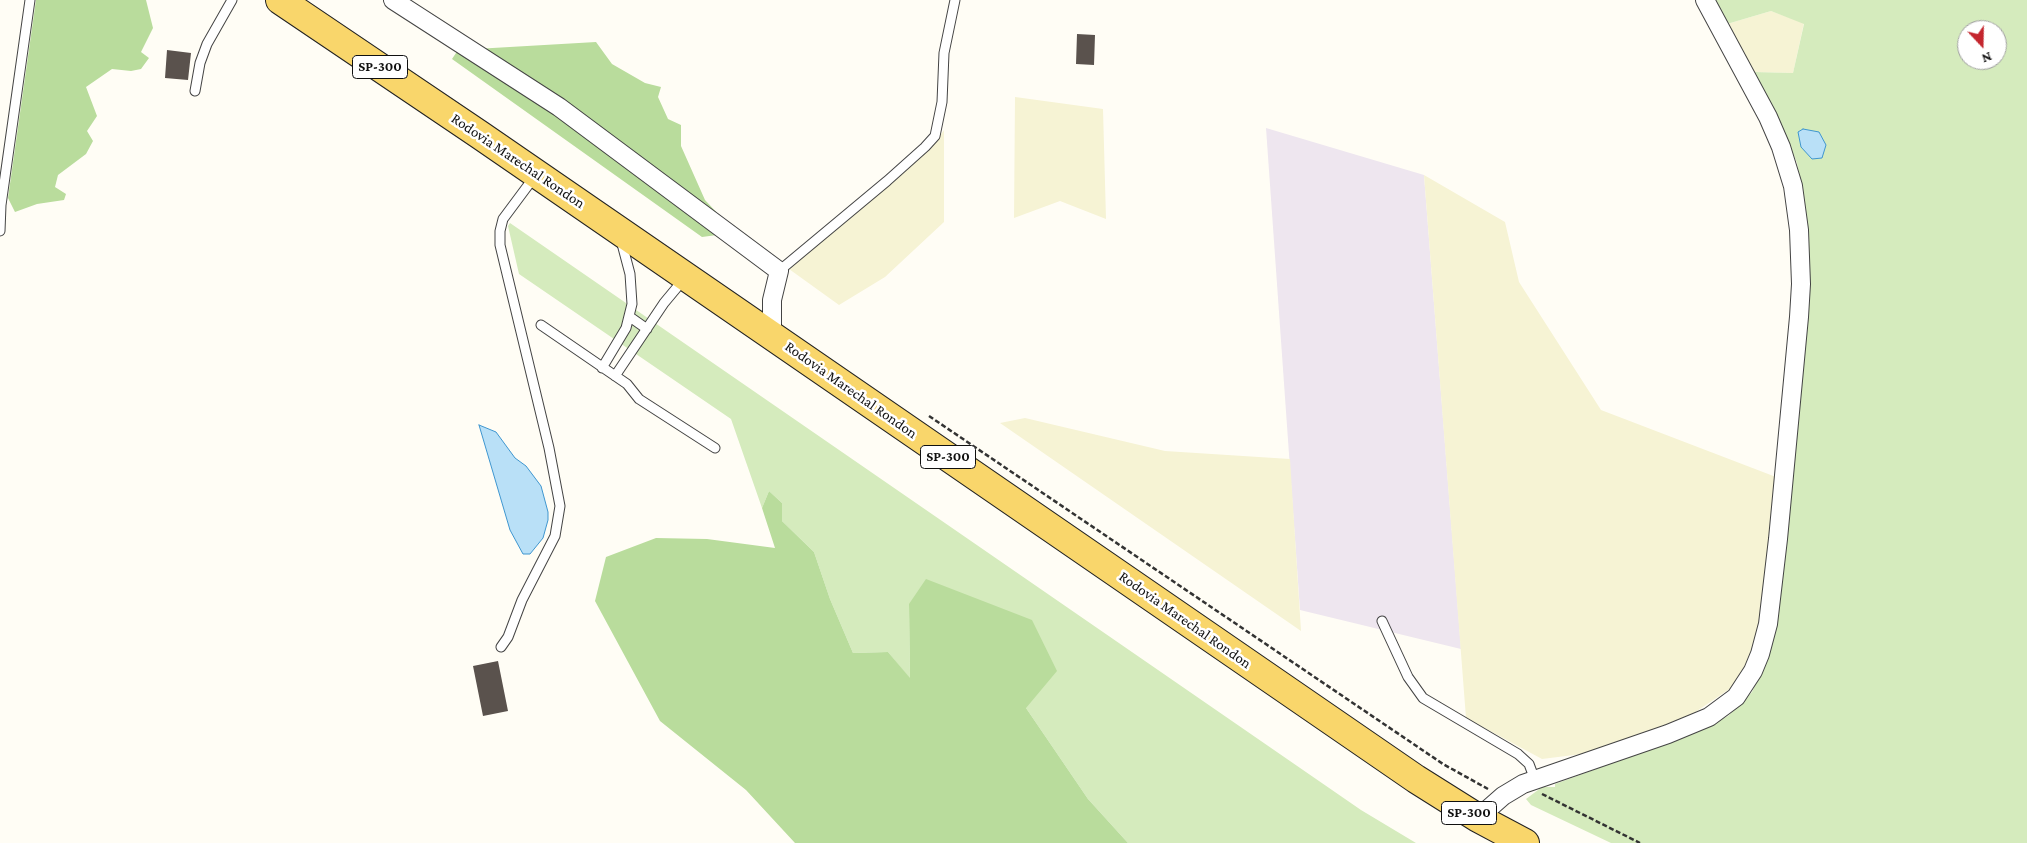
<!DOCTYPE html>
<style>
body{margin:0}
#map{position:relative;width:2027px;height:843px;overflow:hidden;background:#fffdf5;font-family:"Crimson Pro",serif}
canvas{display:block}
.north{position:absolute;left:1957px;top:20px;width:50px;height:50px;box-sizing:border-box;background:#fff;border:1px solid #a0a0a0;border-radius:50%;rotate:159deg;font-size:14px;font-weight:700;line-height:20px;text-align:center;color:#111}
.north::after{content:'';display:block;margin:auto;width:18px;height:22px;background:#c4262e;clip-path:polygon(50% 0,100% 100%,50% 72%,0 100%)}
</style>
<div id="map">
<canvas width="2027" height="843"></canvas>
<div class="north">N</div>
</div>
<script>
const c = document.querySelector('canvas').getContext('2d');
c.lineJoin = 'round';
function paint(path, color) { c.fillStyle = color; c.fill(path, 'evenodd'); }
const shape = rows => new Path2D(rows.map(r => 'M' + r).join(''));
function trace(path, color, width, dash) { c.strokeStyle = color; c.lineWidth = width; c.lineCap = dash ? 'butt' : 'round'; c.setLineDash(dash || []); c.stroke(path); }
function drawText(font, color, halo, rows, align = 'center') {
  c.font = font + ' "Crimson Pro",serif'; c.lineWidth = 5; c.setLineDash([]); c.textBaseline = 'middle'; c.strokeStyle = halo; c.fillStyle = color; for (const [text, x, y, turn = 0] of rows) {
    c.save(); c.translate(x, y); c.rotate((+turn || 0) * Math.PI / 180); c.textAlign = isNaN(turn) ? turn : align; if (halo) c.strokeText(text, 0, 0); c.fillText(text, 0, 0); c.restore();
  }
}
paint(shape([
 [1266,128,1424,175,1461,649,1300,610]
]), '#eee6ef');
paint(shape([
 [1771,11,1804,23,1793,73,1753,72,1727,24],
 [1015,97,1103,109,1106,219,1060,201,1014,218],
 [944,130,944,222,885,277,839,305,789,269,932,147],
 [1424,175,1505,222,1519,282,1601,410,1776,477,1762,622,1755,648,1741,676,1731,688,1694,713,1667,725,1582,754,1542,759,1466,718],
 [1025,418,1165,451,1290,459,1301,631,1000,423]
]), '#f6f3d4');
paint(shape([
 [1715,0,2027,0,2027,843,1611,843,1531,805,1526,799,1542,787,1555,787,1555,784,1694,733,1728,716,1752,692,1768,657,1776,626,1807,318,1809,261,1808,229,1797,163,1776,113,1753,72,1793,73,1804,24,1771,11,1727,24],
 [1967,30,1997,30,1997,60,1967,60],
 [510,223,1361,810,1416,843,1128,843,1088,799,1026,708,909,604,910,679,888,652,853,653,830,599,814,552,782,521,782,503,769,491,762,508,731,419,519,274,508,226]
]), '#d5ebbd');
paint(shape([
 [36,0,146,0,153,28,141,52,149,58,141,69,131,71,112,69,86,87,97,116,87,131,93,141,86,154,58,175,55,187,66,194,64,200,37,204,15,212,8,198],
 [596,42,612,64,645,83,661,87,658,97,668,119,681,125,681,146,705,200,719,215,717,235,702,237,452,59,458,50],
 [769,491,782,503,782,521,814,552,830,599,853,653,888,652,910,678,909,604,926,579,1032,620,1057,671,1026,708,1088,799,1128,843,795,843,746,790,660,721,595,601,606,557,656,538,707,539,775,548,762,508]
]), '#b9dc9c');
const water = shape([
 [1803,129,1819,132,1826,145,1822,158,1812,159,1801,147,1798,132,1803,129],
 [479,425,496,432,515,458,526,466,541,486,548,512,548,520,543,538,530,554,523,554,510,530,479,425]
]);
paint(water, '#b9e0f7');
trace(water, '#3f96cf', 1);
paint(shape([
 [1077,34,1095,35,1094,65,1076,64],
 [167,50,191,53,188,80,165,78],
 [498,661,508,711,483,716,473,666]
]), '#5a524d');
const lane = shape([
 [195,91,200,63,207,44,232,0],
 [0,231,1,205,30,0],
 [779,271,887,181,925,147,935,136,942,102,944,53,955,0],
 [630,317,647,329],
 [541,325,627,384,639,399,715,448],
 [602,368,626,328,632,304,630,274,621,240],
 [615,376,664,303,684,279],
 [1382,621,1408,677,1423,698,1518,754,1529,764,1535,780],
 [501,647,508,637,522,600,555,536,560,506,549,448,500,245,500,231,503,219,535,176]
]);
const street = shape([
 [393,0,559,107,779,271,772,300,772,336],
 [1478,818,1503,796,1523,784,1668,734,1709,717,1736,697,1753,671,1760,654,1768,624,1778,539,1799,317,1801,284,1799,230,1793,186,1781,147,1768,117,1705,0]
]);
const primary = shape([
 [280,0,480,135,1416,779,1478,818,1525,843]
]);
trace(lane, '#444', 11);
trace(street, '#444', 20);
trace(primary, '#222', 30);
trace(shape([
 [929,416,1443,764,1488,789],
 [1542,794,1640,843]
]), '#333', 2.5, [5, 2.5]);
trace(lane, '#fff', 9);
trace(street, '#fff', 18);
trace(primary, '#f9d66b', 28);
for (const [x, y, w] of [
 [380,67,55],
 [948,457,55],
 [1469,813,55]
]) { const box = new Path2D(); box.roundRect(x - w / 2, y - 11.5, w, 23, 4); c.fillStyle = '#fff'; c.fill(box); trace(box, '#111', 1); }
drawText('bold 14px', '#111', null, [
 ["SP-300",380,67],
 ["SP-300",948,457],
 ["SP-300",1469,813]
]);
drawText('15px', '#111', '#fff', [
 ["Rodovia Marechal Rondon",518,161,34],
 ["Rodovia Marechal Rondon",851,390,35],
 ["Rodovia Marechal Rondon",1185,620,35]
]);
</script>
